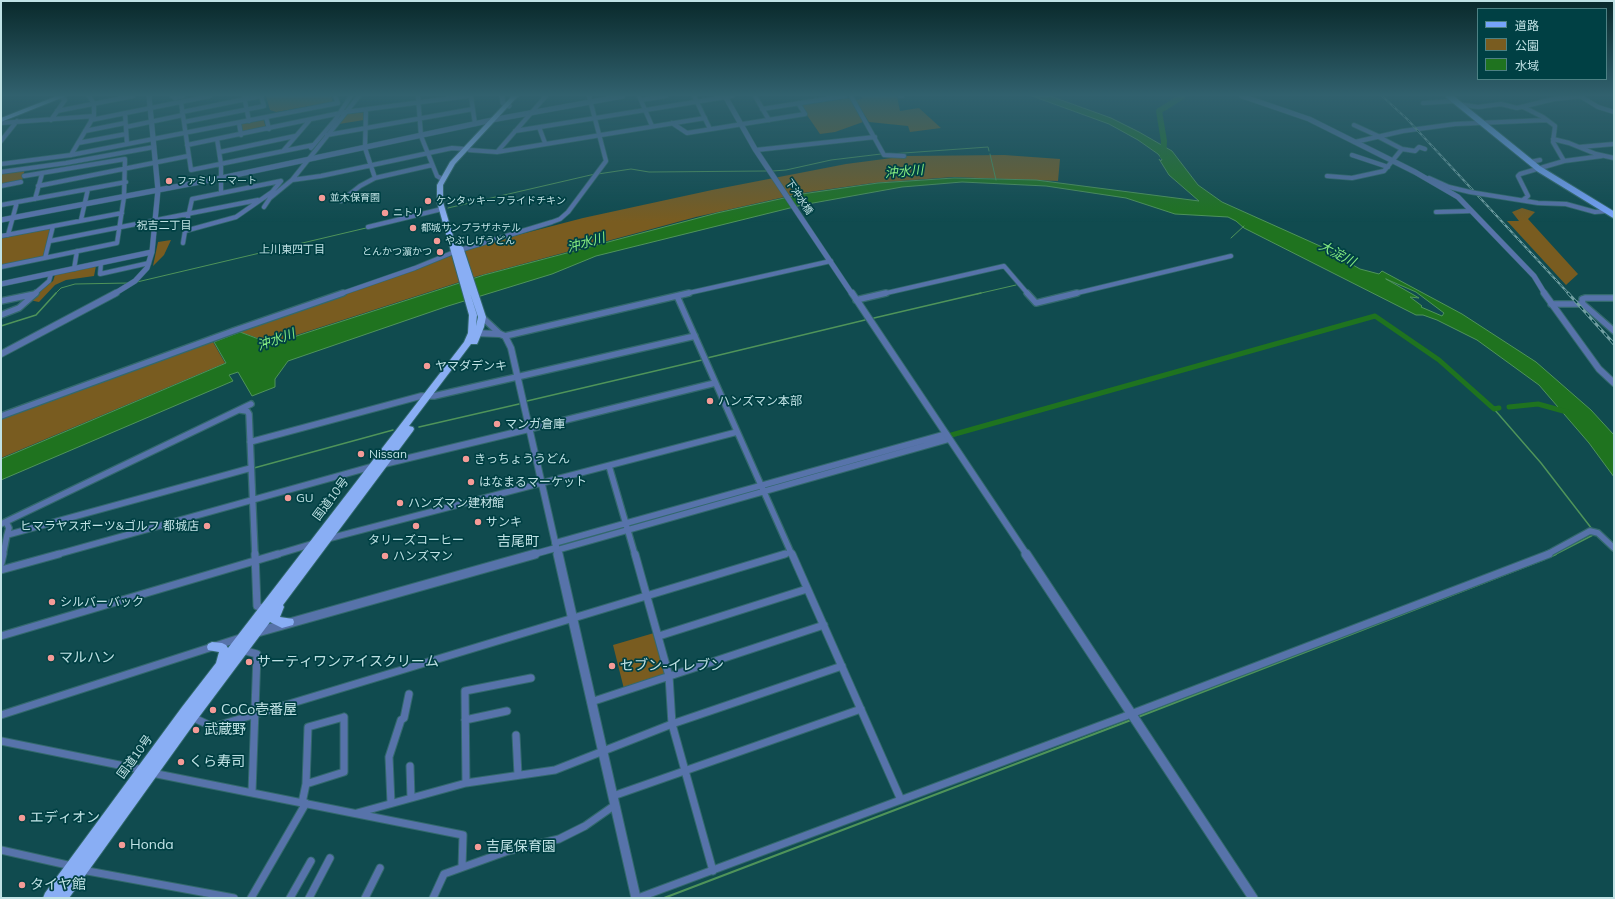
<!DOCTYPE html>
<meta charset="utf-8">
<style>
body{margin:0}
#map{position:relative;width:1615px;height:899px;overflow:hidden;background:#104b4f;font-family:Mulish,"Noto Sans JP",sans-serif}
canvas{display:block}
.frame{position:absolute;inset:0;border:2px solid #c0e2e5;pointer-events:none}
.legend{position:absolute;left:1477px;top:8px;width:130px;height:72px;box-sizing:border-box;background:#004044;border:1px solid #4d8184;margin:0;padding:5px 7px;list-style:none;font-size:12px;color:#c0e2e5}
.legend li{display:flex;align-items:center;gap:8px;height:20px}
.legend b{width:20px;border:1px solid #4d8184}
</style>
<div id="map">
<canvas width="1615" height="899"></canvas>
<div class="frame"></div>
<ul class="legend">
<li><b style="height:5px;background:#76a3fb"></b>道路</li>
<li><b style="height:11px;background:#795c20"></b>公園</li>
<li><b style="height:11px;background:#1f731f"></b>水域</li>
</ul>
</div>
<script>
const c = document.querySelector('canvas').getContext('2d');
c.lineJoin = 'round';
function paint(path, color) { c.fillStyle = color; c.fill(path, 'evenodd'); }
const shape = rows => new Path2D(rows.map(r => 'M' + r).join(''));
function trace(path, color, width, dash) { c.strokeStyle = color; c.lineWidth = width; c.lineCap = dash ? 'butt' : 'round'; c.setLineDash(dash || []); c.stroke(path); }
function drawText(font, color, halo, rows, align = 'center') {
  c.font = font + ' Mulish,"Noto Sans JP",sans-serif'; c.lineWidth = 3.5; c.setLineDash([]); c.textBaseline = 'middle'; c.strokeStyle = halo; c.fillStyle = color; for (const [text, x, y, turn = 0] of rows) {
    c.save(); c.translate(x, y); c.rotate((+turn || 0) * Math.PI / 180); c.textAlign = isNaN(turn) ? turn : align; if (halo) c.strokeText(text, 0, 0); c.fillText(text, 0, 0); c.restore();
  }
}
paint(shape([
 [266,96,331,96,333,102,276,112,270,110],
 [861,96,897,96,900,111,919,108,941,128,910,132,908,126,869,122,855,100,862,99],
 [851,98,863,122,835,132,820,134,800,105],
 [365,112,364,120,339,124,347,114],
 [263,118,266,128,242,133,241,123],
 [1004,155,1060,159,1058,181,953,177,873,183,802,193,696,217,478,276,272,343,240,332,213,342,225,363,1,458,1,417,470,249,514,236,583,218,712,190,846,164,907,156],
 [25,169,22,181,1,185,1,173],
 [1522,208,1535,212,1528,219,1578,274,1566,285,1507,221,1519,221,1512,212],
 [51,228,43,257,1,266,1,237],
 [171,240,164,255,153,266,158,242],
 [96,266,94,276,66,280,55,285,39,302,29,300,53,281,55,275],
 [654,633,665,676,624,689,613,645]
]), '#795c20');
const water = shape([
 [1032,96,1050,96,1111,118,1139,132,1172,151,1198,185,1222,202,1320,246,1360,269,1379,274,1382,271,1462,314,1536,362,1591,410,1614,435,1614,477,1589,443,1539,385,1477,340,1437,320,1423,315,1416,315,1244,228,1236,221,1228,217,1175,214,1126,198,1046,186,962,182,902,187,802,205,596,256,552,274,448,306,288,361,275,379,275,387,252,396,238,372,229,375,233,381,1,480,1,459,226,363,214,342,240,332,272,344,484,275,717,213,802,194,878,183,954,178,1036,180,1199,201,1169,175,1159,159,1161,161,1162,159,1158,154,1138,140,1109,124,1032,96],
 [1386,279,1416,292,1444,313,1442,316,1421,307,1422,306,1410,297,1419,298,1386,279]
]);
paint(water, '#1f731f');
trace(water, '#4f945a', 1);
trace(shape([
 [890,154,988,147,989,151],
 [990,154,996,180],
 [773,171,786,170,831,160,881,154],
 [598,174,631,169,649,172,767,171],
 [448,208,595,174],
 [1231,238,1244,226],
 [137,282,366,228],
 [55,294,61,288,75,284,129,283],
 [977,294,1016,285]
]), '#4f945a', 1);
trace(shape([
 [874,318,981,293],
 [1,326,36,315,56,293],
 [707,358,865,320],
 [527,401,702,360],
 [1494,409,1541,463,1592,529],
 [419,427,519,404],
 [254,468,393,430],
 [1554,555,1595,534]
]), '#4f945a', 1.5);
trace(shape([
 [1550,557,1556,554],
 [1138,717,1545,559],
 [664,898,1131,720]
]), '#4f945a', 2);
trace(shape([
 [1509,407,1538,404,1567,412],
 [560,545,1375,316,1439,360,1494,409,1499,408]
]), '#1f731f', 5);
trace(shape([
 [1163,156,1164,141,1159,111,1183,96]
]), '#1f731f', 6);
const minorFar2 = shape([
 [172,96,175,98,183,96],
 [244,96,249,121],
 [418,96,421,136,437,176,442,179],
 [471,96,475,124],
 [639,96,652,126],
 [694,96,710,129],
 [755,96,769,120],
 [851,96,884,155,904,156],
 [900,96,902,96],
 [1580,96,1598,107,1614,112],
 [641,100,666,96],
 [181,102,191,170,313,145],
 [1423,103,1455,101],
 [1458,104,1478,107,1501,104,1517,108,1554,99,1583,96],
 [1523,107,1543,117,1555,126,1553,142,1564,161,1520,174,1518,176,1528,196,1523,200],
 [762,109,845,96],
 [366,110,365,148,375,178],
 [57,111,133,96],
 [182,112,261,96],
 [125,113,127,144],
 [266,117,269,129],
 [51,120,65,100,61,97],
 [91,120,210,96],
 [184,122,264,106,261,96],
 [1,123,94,116],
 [239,123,241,135],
 [672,123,687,133,805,114,798,103],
 [1354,125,1378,136],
 [126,127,183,115],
 [539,127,545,143],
 [85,131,125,123],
 [515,131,732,96],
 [327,135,473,109],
 [1377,136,1402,149],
 [217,139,221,164,221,193],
 [1553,139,1569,143,1596,154,1614,158],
 [1,141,17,121],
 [1355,142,1403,131,1455,124,1547,120],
 [78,143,126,134],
 [187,145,345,112,468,96],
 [1580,147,1614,144],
 [311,148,335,120,351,96],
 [469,150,497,152,705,118],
 [756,150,875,137],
 [283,151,309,121],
 [220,152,295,136],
 [497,152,546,96],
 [71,155,94,116,94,104,89,96],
 [1352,155,1388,167],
 [1564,161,1602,156],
 [1530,162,1540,160],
 [1,164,71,155,338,103,335,96],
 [1,172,66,163,154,147],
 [1327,176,1352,178,1384,171,1402,149,1415,151,1419,147,1425,149],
 [1429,178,1449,187,1470,192],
 [292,180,321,176,452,148,465,149],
 [281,181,272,192,236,217,185,231,192,199,281,181],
 [1,186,21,182],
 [38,186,188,156],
 [1482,194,1538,203,1566,204,1595,212,1607,211],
 [35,199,42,174],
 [341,201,360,186,375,178,432,165],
 [1,205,126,182],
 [264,207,270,198,292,180,359,96],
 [1436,212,1471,211],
 [81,220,88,189],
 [368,227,442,209],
 [8,235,17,202],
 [1,236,122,213],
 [50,241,258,200],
 [183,243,185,231],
 [460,250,552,222,560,219,568,212,606,161,589,96],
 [45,258,53,226],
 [101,263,100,274,149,263],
 [1,267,117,243,124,197,125,159,24,176],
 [74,269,77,251],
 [34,294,49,281,51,274],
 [340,294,415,268,454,252],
 [684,294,831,261],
 [882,294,1004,266,1028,294],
 [1073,294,1231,256]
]);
const minorFar1 = shape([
 [1027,293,1036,303,1077,293],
 [677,296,792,555],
 [856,300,886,293],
 [1,301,35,294],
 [1551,304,1583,304,1582,299,1585,298,1614,298],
 [1583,304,1614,331],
 [1,315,19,308,36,293],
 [482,317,500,334],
 [505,336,689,293],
 [240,410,247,411,249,414,255,555],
 [1,416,233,331,343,293],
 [529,429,715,383],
 [250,442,421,396,434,396,695,336],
 [609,466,635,555],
 [6,522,9,528,7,535,251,468],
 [1,524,251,404],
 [327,539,737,432],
 [555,543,946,434],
 [557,550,949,439],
 [3,555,7,535],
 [55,555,374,466],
 [275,555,315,543],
 [782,555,791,552],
 [1546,555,1590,531,1598,533,1614,548]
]);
const minor = shape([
 [255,554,257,606,264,609],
 [635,554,669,676,672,724,713,871],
 [792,554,901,800],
 [1,563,3,554],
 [1,570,59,554],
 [1,636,278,554],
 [659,636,807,589],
 [242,650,257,654,252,792],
 [591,702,824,625],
 [1,715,240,638],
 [192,717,213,727,785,554],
 [344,717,344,772,306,784,308,727,344,717],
 [465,720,507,711],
 [516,735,518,775],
 [1,741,144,770],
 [410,766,411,798],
 [152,773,463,835,462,867],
 [466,783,465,691,531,678],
 [613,796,861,709],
 [302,803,306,784],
 [391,803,389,757,401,720,404,718,409,694],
 [357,813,466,783,555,770,672,724,842,666],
 [1,850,72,866],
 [82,870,234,898],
 [251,898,306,803],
 [290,898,311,861],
 [309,898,330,858],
 [365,898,380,868],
 [433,898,444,874,508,851,559,839,585,826,615,805],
 [638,898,1131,714,1549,554]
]);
const tertiaryFar2 = shape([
 [502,96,503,103,509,106],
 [725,96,755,149,852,294],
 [1242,96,1309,119,1415,172,1458,197,1534,276,1545,294],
 [1,220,221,178,497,119,623,96],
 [1,284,152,252],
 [114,294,135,281,147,268,152,252,158,190,149,96]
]);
const tertiaryFar1 = shape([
 [852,293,1027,555],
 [1544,293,1599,369,1614,383],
 [473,333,500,334,505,336,511,348,558,555],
 [1,354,116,293],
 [380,465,529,429],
 [531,555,556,548]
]);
const tertiary = shape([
 [558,554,636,898],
 [1026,554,1253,898],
 [254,633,535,554]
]);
const primary = shape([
 [1449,96,1539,169,1614,215]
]);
const trunk = shape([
 [57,96,66,96,1,122,1,118,57,96],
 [512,96,518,96,455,164,443,185,443,202,456,246,459,245,463,247,486,317,484,327,478,342,477,344,471,344,409,426,413,427,414,429,413,431,283,605,284,607,280,617,293,619,294,622,293,625,282,628,270,622,196,721,69,898,43,898,45,893,182,707,216,663,219,652,208,650,207,647,208,644,212,642,222,643,226,645,228,648,464,342,468,333,469,315,437,202,437,185,450,162,512,96],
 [470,293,478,317,476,326,477,315,470,293]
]);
trace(minorFar2, '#33696d', 5.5);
trace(minorFar1, '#33696d', 8);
trace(minor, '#33696d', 9);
trace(tertiaryFar2, '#33696d', 6);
trace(tertiaryFar1, '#33696d', 8);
trace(tertiary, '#33696d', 11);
trace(primary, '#33696d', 8);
trace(trunk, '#33696d', 2);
trace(minorFar2, '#5773aa', 4);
trace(minorFar1, '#5773aa', 5.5);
trace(minor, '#5773aa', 7);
trace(tertiaryFar2, '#5773aa', 5);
trace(tertiaryFar1, '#5773aa', 6);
trace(tertiary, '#5773aa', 9);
trace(primary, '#76a3fb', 6);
paint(trunk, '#89aef4');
const railFar1 = shape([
 [1382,96,1407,119,1569,294]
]);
const rail = shape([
 [1568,293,1614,344]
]);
trace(railFar1, '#719fa2', 2);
trace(rail, '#719fa2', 3);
trace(railFar1, '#004044', 1, [3.5]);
trace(rail, '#004044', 1.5, [4.5]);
const minorBridge = shape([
 [1470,192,1482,194]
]);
trace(minorBridge, '#33696d', 5.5, []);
trace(minorBridge, '#5773aa', 4);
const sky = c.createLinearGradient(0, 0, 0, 222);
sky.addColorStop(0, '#09292b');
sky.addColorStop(0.43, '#31616e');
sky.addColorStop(1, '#31616e00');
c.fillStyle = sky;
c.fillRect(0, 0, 1615, 222);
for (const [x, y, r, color] of [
 [169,181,4,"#f59b97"],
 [322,198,4,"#f59b97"],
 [428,201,4,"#f59b97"],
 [385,213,4,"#f59b97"],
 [413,228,4,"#f59b97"],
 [437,241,4,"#f59b97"],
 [440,252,4,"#f59b97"],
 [427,366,4,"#f59b97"],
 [710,401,4,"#f59b97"],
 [497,424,4,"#f59b97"],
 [361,454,4,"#f59b97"],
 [466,459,4,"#f59b97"],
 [471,482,4,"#f59b97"],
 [288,498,4,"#f59b97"],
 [400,503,4,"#f59b97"],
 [478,522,4,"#f59b97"],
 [207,526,4,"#f59b97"],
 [416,526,4,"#f59b97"],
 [385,556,4,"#f59b97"],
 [52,602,4,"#f59b97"],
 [51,658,4,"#f59b97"],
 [249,662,4,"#f59b97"],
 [612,666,4,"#f59b97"],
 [213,710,4,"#f59b97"],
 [196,730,4,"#f59b97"],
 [181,762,4,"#f59b97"],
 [22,818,4,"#f59b97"],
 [122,845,4,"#f59b97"],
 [478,847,4,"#f59b97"],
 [22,885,4,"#f59b97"]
]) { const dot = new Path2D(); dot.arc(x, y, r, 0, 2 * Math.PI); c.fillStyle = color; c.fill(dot); trace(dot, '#004044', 1.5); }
drawText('10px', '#c0e2e5', '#004044', [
 ["ファミリーマート",177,181],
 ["並木保育園",330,198],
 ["ケンタッキーフライドチキン",436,201],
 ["ニトリ",393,213],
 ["都城サンプラザホテル",421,228],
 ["やぶしげうどん",445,241],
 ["とんかつ濵かつ",432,252,"right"]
], 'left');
drawText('10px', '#c0e2e5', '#004044', [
 ["下沖水橋",799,197,56]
]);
drawText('11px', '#c0e2e5', '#004044', [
 ["祝吉二丁目",164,226],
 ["上川東四丁目",292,250]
]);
drawText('12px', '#c0e2e5', '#004044', [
 ["ヤマダデンキ",435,366],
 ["ハンズマン本部",718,401],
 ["マンガ倉庫",505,424],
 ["Nissan",369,454],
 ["きっちょううどん",474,459],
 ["はなまるマーケット",479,482],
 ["GU",296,498],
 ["ハンズマン建材館",408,503],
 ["サンキ",486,522],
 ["ヒマラヤスポーツ&ゴルフ 都城店",199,526,"right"],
 ["タリーズコーヒー",416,540,"center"],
 ["ハンズマン",393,556],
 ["シルバーバック",60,602]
], 'left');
drawText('12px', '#c0e2e5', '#004044', [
 ["国道10号",331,499,-53],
 ["国道10号",135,757,-54]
]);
drawText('italic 13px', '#85eb80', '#004044', [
 ["沖水川",904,172,-5],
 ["沖水川",586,243,-16],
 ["大淀川",1337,254,28],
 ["沖水川",276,340,-20]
]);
drawText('14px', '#c0e2e5', '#004044', [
 ["吉尾町",518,542]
]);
drawText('14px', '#c0e2e5', '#004044', [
 ["マルハン",59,658],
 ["サーティワンアイスクリーム",257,662],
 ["セブン-イレブン",620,666],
 ["CoCo壱番屋",221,710],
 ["武蔵野",204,730],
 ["くら寿司",189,762],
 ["エディオン",30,818],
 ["Honda",130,845],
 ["吉尾保育園",486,847],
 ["タイヤ館",30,885]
], 'left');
</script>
